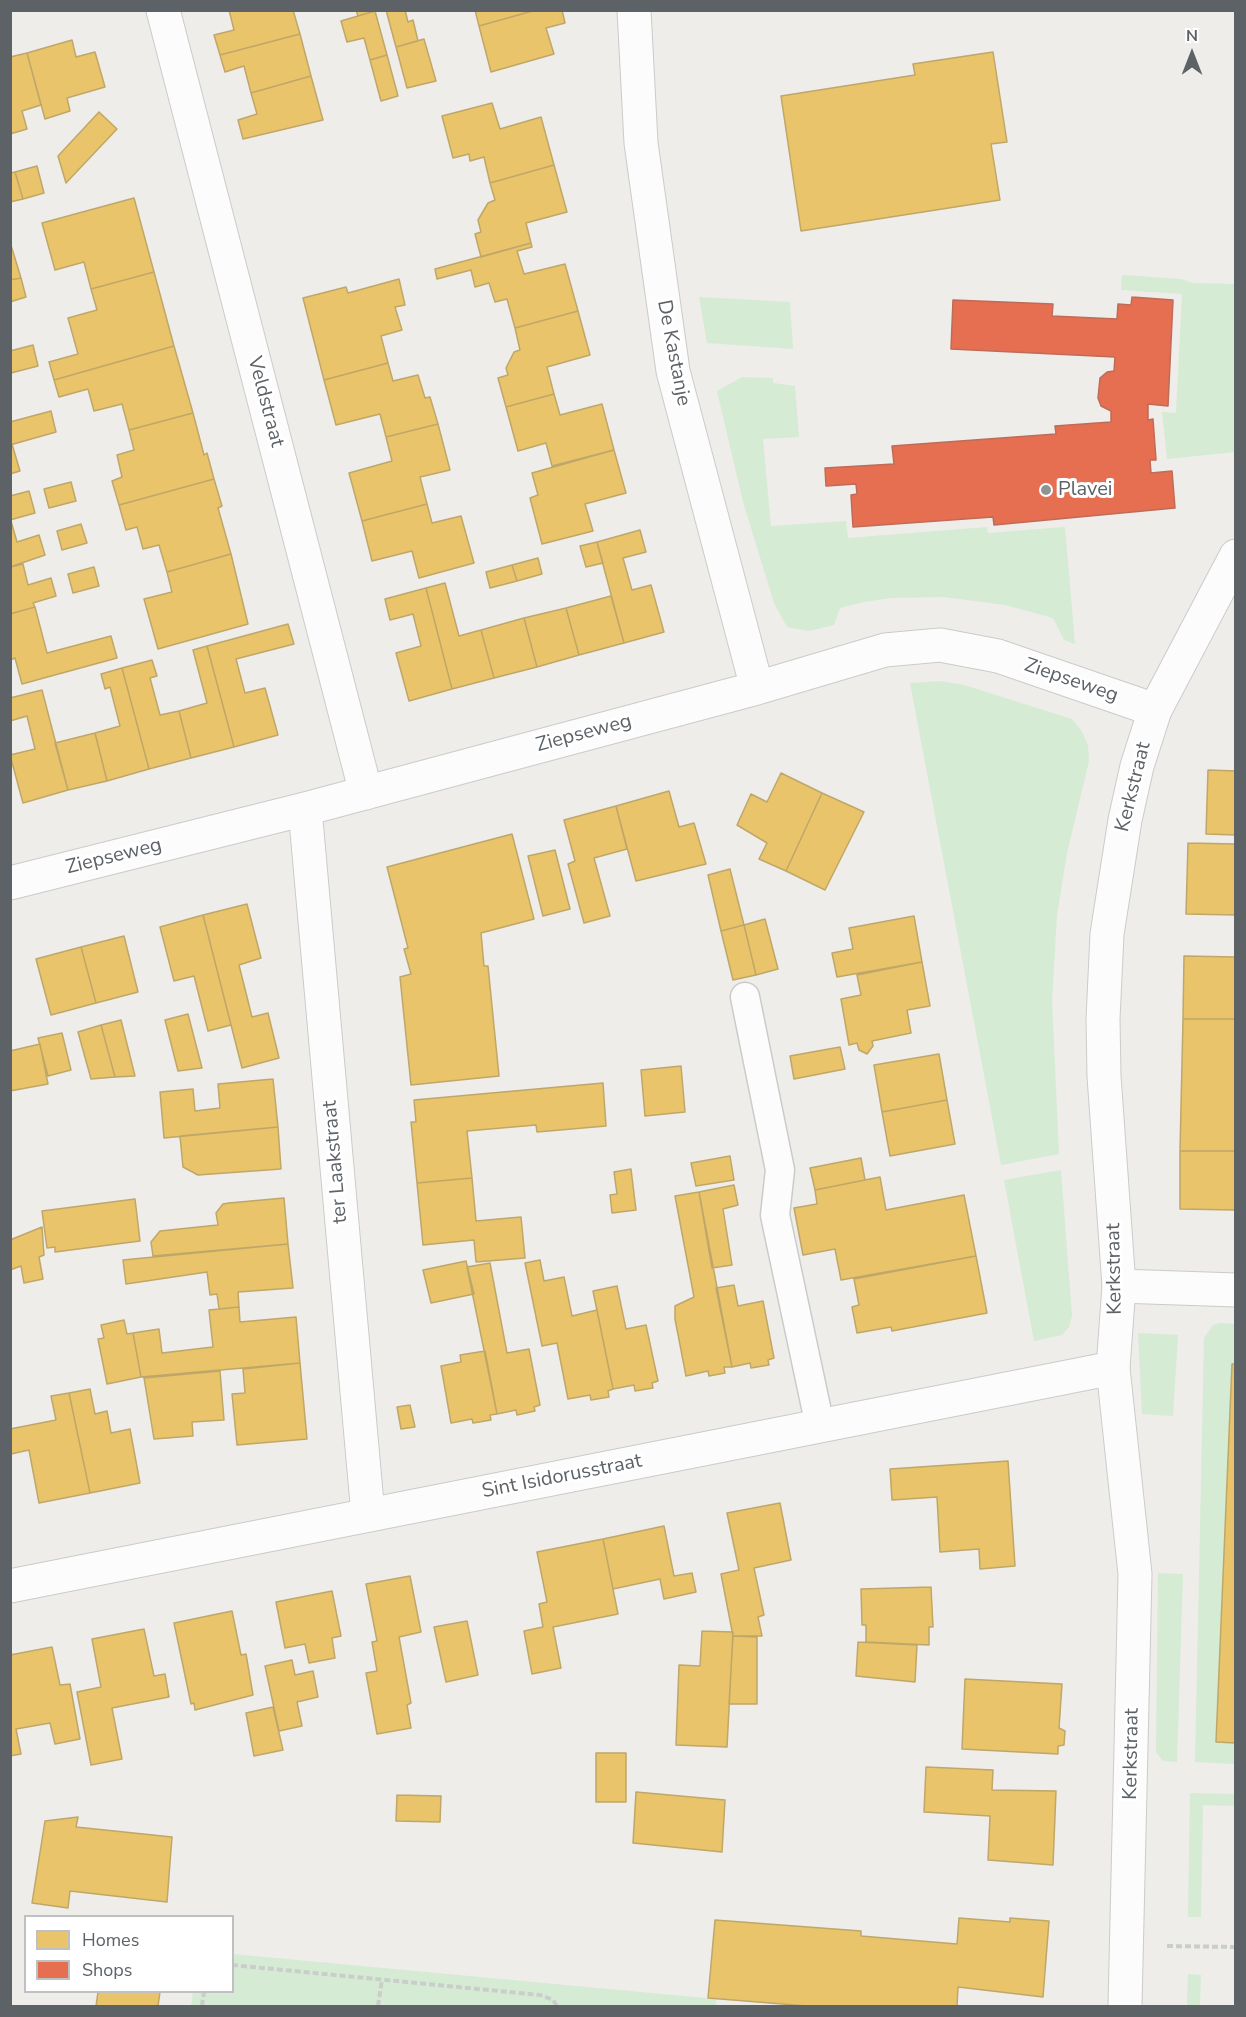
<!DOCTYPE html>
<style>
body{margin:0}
#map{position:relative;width:1246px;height:2017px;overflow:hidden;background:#eeede9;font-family:"Nunito Sans",sans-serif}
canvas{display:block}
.frame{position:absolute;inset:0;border:12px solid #5d6267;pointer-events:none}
.legend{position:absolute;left:24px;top:1915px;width:210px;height:78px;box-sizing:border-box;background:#fff;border:2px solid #bec0c2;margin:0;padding:8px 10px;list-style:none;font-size:18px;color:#5d6267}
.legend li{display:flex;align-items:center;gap:12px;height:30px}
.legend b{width:30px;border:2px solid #bec0c2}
.north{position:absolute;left:1162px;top:24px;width:60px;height:60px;-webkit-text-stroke:4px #fff;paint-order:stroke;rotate:0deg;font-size:16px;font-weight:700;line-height:24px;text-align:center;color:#5d6267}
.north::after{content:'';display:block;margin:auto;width:21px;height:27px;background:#5d6267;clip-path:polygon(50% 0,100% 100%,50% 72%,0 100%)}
</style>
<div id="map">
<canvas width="1246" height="2017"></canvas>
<div class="frame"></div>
<ul class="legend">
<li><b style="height:16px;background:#e9c46a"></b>Homes</li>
<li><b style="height:16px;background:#e76f51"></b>Shops</li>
</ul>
<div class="north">N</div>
</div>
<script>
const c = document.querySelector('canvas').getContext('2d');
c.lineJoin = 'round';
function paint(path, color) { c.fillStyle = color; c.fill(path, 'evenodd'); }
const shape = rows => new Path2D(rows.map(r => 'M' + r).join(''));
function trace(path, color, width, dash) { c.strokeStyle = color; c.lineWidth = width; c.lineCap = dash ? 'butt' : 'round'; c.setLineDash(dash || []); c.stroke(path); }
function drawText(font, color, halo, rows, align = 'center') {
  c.font = font + ' "Nunito Sans",sans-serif'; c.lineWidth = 6; c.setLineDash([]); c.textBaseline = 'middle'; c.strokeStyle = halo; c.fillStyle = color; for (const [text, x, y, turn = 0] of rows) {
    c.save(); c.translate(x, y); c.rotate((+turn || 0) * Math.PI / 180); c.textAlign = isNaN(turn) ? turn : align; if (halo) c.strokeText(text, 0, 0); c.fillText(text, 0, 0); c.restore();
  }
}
paint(shape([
 [1122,275,1181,279,1193,283,1235,284,1235,452,1167,459,1162,412,1176,413,1182,294,1121,290],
 [699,297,790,302,793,349,707,343],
 [742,377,773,378,773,383,795,386,799,437,763,439,771,526,846,521,848,538,987,527,988,533,1065,527,1075,644,1064,640,1053,618,1005,605,944,597,891,598,864,602,840,608,834,625,809,631,787,627,774,603,743,502,717,391],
 [940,681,964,685,1072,719,1081,730,1088,745,1089,761,1067,853,1057,915,1052,1000,1059,1154,1001,1165,910,683],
 [1061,1170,1072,1316,1069,1327,1062,1335,1034,1341,1004,1180],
 [1220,1323,1235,1324,1236,1364,1232,1365,1216,1742,1235,1743,1235,1764,1195,1762,1204,1338,1213,1325],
 [1138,1333,1178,1335,1173,1416,1142,1414],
 [1158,1573,1183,1574,1177,1762,1163,1761,1156,1752],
 [1190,1793,1235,1794,1235,1806,1203,1805,1201,1917,1188,1917],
 [233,1954,716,1999,716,2006,191,2006,193,1992,232,1992],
 [1188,1974,1201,1975,1200,2006,1187,2006]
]), '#d5ebd3');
const homes = shape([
 [229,10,293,10,300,34,220,55,214,35,234,30,229,10],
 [356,10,375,10,375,11,358,16,356,10],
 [386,10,405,10,408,22,413,20,418,41,396,47,386,10],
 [475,10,536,10,479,26,475,10],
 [536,10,562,10,565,23,546,28,554,54,491,72,479,26,536,10],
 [375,11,387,55,370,60,364,38,347,42,341,21,375,11],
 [300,34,311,76,251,93,244,66,225,72,220,55,300,34],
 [424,39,436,81,407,88,396,47,424,39],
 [72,40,76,57,95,52,105,87,67,98,70,111,45,119,27,53,72,40],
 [993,52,1007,142,991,144,1000,200,801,231,781,96,915,75,913,64,993,52],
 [27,53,41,105,22,111,27,129,10,134,10,57,27,53],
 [387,55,398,96,381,101,370,60,387,55],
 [311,76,323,120,243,139,238,120,257,114,251,93,311,76],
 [492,103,500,129,541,117,554,165,490,183,484,157,470,161,469,154,453,158,442,116,492,103],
 [99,112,117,129,66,183,58,156,99,112],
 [554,165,567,212,526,223,531,243,481,257,475,234,481,232,478,220,488,203,495,200,490,183,554,165],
 [37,166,44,193,23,199,15,172,37,166],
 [15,172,23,199,10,202,10,173,15,172],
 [134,198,154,272,91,289,84,262,55,270,42,223,134,198],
 [10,242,21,278,10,280,10,242],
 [531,243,532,247,517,251,524,274,565,264,578,311,515,328,507,299,495,302,489,283,475,287,471,270,437,279,435,269,531,243],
 [154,272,174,346,54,380,49,362,78,354,68,318,97,310,91,289,154,272],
 [21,278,26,297,10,302,10,280,21,278],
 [399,279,405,305,395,307,402,330,381,336,388,363,324,380,303,298,346,287,348,293,399,279],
 [578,311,590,355,547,367,554,394,506,407,498,378,508,375,506,368,514,352,520,350,515,328,578,311],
 [33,345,38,366,11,373,10,351,33,345],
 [174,346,193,413,129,430,122,404,94,411,88,389,59,397,54,380,174,346],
 [388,363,393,381,418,375,425,398,430,397,438,424,386,437,380,414,336,425,324,380,388,363],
 [554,394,560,415,602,404,614,450,552,466,546,443,518,451,506,407,554,394],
 [51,411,56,432,10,445,10,422,51,411],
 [193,413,204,455,207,453,214,479,119,505,112,481,122,477,117,455,134,450,129,430,193,413],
 [438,424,450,470,420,477,427,504,362,521,349,473,392,461,386,437,438,424],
 [12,444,20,471,10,474,10,445,12,444],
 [614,450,626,493,585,504,593,531,542,544,530,498,538,495,532,473,614,450],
 [214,479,222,506,218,508,231,554,167,572,159,545,143,549,137,527,126,530,119,505,214,479],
 [71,482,76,501,49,508,44,489,71,482],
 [29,491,35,513,10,520,10,496,29,491],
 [427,504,432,523,461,516,474,563,419,578,412,551,372,561,362,521,427,504],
 [11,521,17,542,39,535,45,555,10,567,11,521],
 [81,524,87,543,62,550,57,531,81,524],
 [640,530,646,552,623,558,632,590,651,585,664,632,624,643,597,542,640,530],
 [597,542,603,563,586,567,580,546,597,542],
 [231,554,248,624,158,649,144,599,172,592,167,572,231,554],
 [538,558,542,574,517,581,512,565,538,558],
 [23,564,28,585,51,578,56,596,33,603,35,607,10,614,10,567,23,564],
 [512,565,517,581,490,588,486,572,512,565],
 [94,567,99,586,73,593,68,574,94,567],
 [445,583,459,636,481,630,494,678,452,689,426,588,445,583],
 [426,588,452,689,409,701,396,653,421,646,413,614,390,620,385,599,426,588],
 [611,596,624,643,579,655,566,608,611,596],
 [35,607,47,653,111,636,117,658,22,684,15,658,10,660,10,614,35,607],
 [566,608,579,655,537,667,524,618,566,608],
 [524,618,537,667,494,678,481,630,524,618],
 [288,624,294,644,236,659,245,693,265,688,278,735,234,747,207,646,288,624],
 [207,646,234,747,191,758,179,711,207,703,193,650,207,646],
 [152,660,157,676,150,678,160,715,179,711,191,758,149,769,122,668,152,660],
 [122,668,149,769,107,781,95,733,120,726,110,687,105,689,101,674,122,668],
 [42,690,68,790,23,803,10,755,35,749,27,716,10,721,10,698,42,690],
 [95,733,107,781,68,790,55,743,95,733],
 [1208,770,1236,771,1236,835,1206,834,1208,770],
 [781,773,822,793,786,871,759,859,767,843,737,825,751,794,767,802,781,773],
 [669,791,679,827,694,823,706,864,636,881,616,806,669,791],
 [822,793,864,812,825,890,786,871,822,793],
 [616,806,627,849,594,858,610,916,584,923,568,864,575,861,564,820,616,806],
 [512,834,534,919,481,933,484,966,488,966,499,1076,411,1085,400,977,411,974,404,949,408,948,387,867,512,834],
 [1188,843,1236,844,1236,915,1186,914,1188,843],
 [555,850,570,909,543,916,528,856,555,850],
 [730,869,744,925,721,931,708,875,730,869],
 [247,904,261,958,239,965,252,1017,268,1013,279,1058,242,1068,203,915,247,904],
 [203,915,231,1025,208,1031,194,976,174,981,160,927,203,915],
 [914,916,922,962,837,977,832,953,853,949,849,928,914,916],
 [765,919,778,969,756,975,744,925,765,919],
 [744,925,756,975,733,980,721,931,744,925],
 [124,936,138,992,96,1003,81,947,124,936],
 [81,947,96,1003,51,1015,36,959,81,947],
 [1184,956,1236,957,1236,1019,1183,1019,1184,956],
 [922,962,930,1006,907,1010,911,1033,872,1041,873,1046,867,1054,859,1050,857,1043,849,1045,841,999,861,995,857,975,922,962],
 [188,1014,202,1068,178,1071,165,1020,188,1014],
 [1183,1019,1236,1019,1236,1151,1180,1151,1183,1019],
 [121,1020,135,1076,115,1077,101,1025,121,1020],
 [101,1025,115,1077,91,1079,78,1032,101,1025],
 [62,1033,71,1070,48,1076,38,1038,62,1033],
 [40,1044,48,1084,10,1091,10,1051,40,1044],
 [840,1047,845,1069,794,1079,790,1056,840,1047],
 [939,1054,947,1100,882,1112,874,1065,939,1054],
 [681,1066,685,1112,645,1116,641,1070,681,1066],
 [273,1079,278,1127,164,1138,160,1092,193,1089,195,1111,220,1108,218,1084,273,1079],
 [603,1083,606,1126,537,1132,536,1125,467,1131,472,1178,417,1183,411,1122,416,1122,414,1100,603,1083],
 [947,1100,955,1144,890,1156,882,1112,947,1100],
 [278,1127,281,1169,198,1175,183,1167,180,1136,278,1127],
 [1180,1151,1236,1151,1236,1210,1180,1209,1180,1151],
 [730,1156,734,1180,696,1186,691,1163,730,1156],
 [861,1158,865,1180,815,1190,810,1168,861,1158],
 [631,1169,636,1210,612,1213,610,1195,617,1194,614,1172,631,1169],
 [880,1177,886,1210,964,1195,976,1256,841,1280,835,1249,803,1255,794,1208,817,1204,815,1190,880,1177],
 [472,1178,476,1221,521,1217,525,1258,476,1262,474,1240,423,1245,417,1183,472,1178],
 [734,1185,738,1205,723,1209,732,1265,712,1268,699,1192,734,1185],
 [699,1192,732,1367,724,1367,725,1373,709,1376,708,1371,686,1376,675,1319,675,1306,694,1297,675,1196,699,1192],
 [284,1198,288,1244,153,1256,151,1242,160,1231,218,1225,216,1213,223,1204,229,1203,284,1198],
 [135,1199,140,1241,55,1252,55,1247,47,1248,42,1211,135,1199],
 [42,1227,44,1255,39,1257,43,1279,24,1283,21,1266,10,1270,10,1240,42,1227],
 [288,1244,293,1288,238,1292,239,1307,219,1309,217,1294,210,1295,207,1272,126,1284,123,1260,288,1244],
 [976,1256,987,1313,892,1331,891,1327,857,1333,852,1307,859,1305,854,1279,976,1256],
 [540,1260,544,1281,564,1277,572,1316,597,1310,613,1389,608,1391,609,1397,591,1400,590,1395,568,1399,557,1343,542,1346,525,1263,540,1260],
 [466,1261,474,1294,431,1303,423,1270,466,1261],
 [490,1263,507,1353,529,1349,540,1405,534,1407,535,1411,517,1415,516,1410,497,1414,467,1267,490,1263],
 [734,1285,738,1306,763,1301,774,1358,768,1360,769,1365,751,1368,750,1363,732,1367,716,1288,734,1285],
 [617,1286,626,1329,646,1325,658,1381,652,1383,653,1388,635,1391,634,1385,613,1389,593,1291,617,1286],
 [239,1307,240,1322,296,1317,300,1363,141,1377,133,1333,159,1329,162,1353,213,1347,209,1310,239,1307],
 [124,1320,127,1334,133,1333,141,1377,107,1384,98,1339,104,1338,101,1325,124,1320],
 [485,1351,497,1414,490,1415,491,1420,473,1423,472,1419,451,1423,441,1366,461,1362,460,1355,485,1351],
 [300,1363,307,1439,237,1445,232,1394,245,1393,243,1369,300,1363],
 [1232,1364,1236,1364,1236,1743,1216,1742,1232,1364],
 [220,1371,224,1420,192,1422,193,1436,154,1439,144,1378,220,1371],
 [90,1389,95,1414,107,1411,111,1433,130,1429,140,1483,90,1493,69,1393,90,1389],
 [69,1393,90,1493,39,1503,29,1450,11,1454,10,1429,56,1420,51,1396,69,1393],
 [410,1405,415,1427,401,1429,397,1407,410,1405],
 [1008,1461,1015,1566,980,1569,979,1549,940,1552,937,1497,892,1500,890,1469,1008,1461],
 [780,1503,791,1560,754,1568,764,1615,758,1617,762,1636,733,1636,721,1574,739,1570,727,1513,780,1503],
 [664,1526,674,1576,692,1573,696,1592,664,1599,660,1579,613,1589,603,1539,664,1526],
 [603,1539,618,1614,553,1627,561,1668,532,1674,524,1631,543,1627,539,1604,547,1602,537,1552,603,1539],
 [410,1576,421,1632,399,1637,411,1703,407,1705,411,1728,377,1734,366,1673,377,1671,372,1642,377,1641,366,1584,410,1576],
 [931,1587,933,1627,929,1627,929,1645,866,1642,866,1625,862,1625,861,1589,931,1587],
 [332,1591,341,1636,332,1638,335,1658,309,1663,305,1644,285,1648,276,1602,332,1591],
 [232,1611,241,1655,246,1654,253,1695,195,1710,194,1703,191,1704,174,1623,232,1611],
 [467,1621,478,1675,446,1682,434,1627,467,1621],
 [144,1629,154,1676,165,1674,169,1697,112,1708,122,1759,91,1765,77,1692,101,1687,92,1639,144,1629],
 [702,1631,733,1632,727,1747,676,1745,679,1665,700,1666,702,1631],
 [733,1636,757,1637,757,1704,729,1704,733,1636],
 [858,1642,917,1645,915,1682,856,1676,858,1642],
 [52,1647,60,1685,70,1684,80,1739,55,1744,50,1723,16,1729,21,1754,10,1756,10,1655,52,1647],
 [292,1660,295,1675,313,1671,318,1697,297,1702,302,1726,279,1731,265,1666,292,1660],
 [965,1679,1062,1684,1059,1728,1065,1731,1064,1745,1058,1746,1058,1754,962,1749,965,1679],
 [273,1707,283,1750,254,1756,246,1713,273,1707],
 [596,1753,626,1753,626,1802,596,1802,596,1753],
 [926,1767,993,1770,992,1790,1056,1791,1053,1865,988,1860,990,1816,924,1812,926,1767],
 [636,1792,725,1800,722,1852,633,1843,636,1792],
 [397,1795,441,1796,440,1822,396,1821,397,1795],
 [78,1817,76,1827,172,1837,167,1902,70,1891,68,1908,32,1903,45,1821,78,1817],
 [959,1918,1010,1922,1010,1918,1049,1921,1043,1997,958,1987,957,2006,807,2006,708,1998,715,1920,861,1931,861,1936,957,1944,959,1918],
 [98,1992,160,1992,158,2006,96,2006,98,1992]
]);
paint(homes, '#e9c46a');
trace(homes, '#bfa769', 1.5);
const shops = shape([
 [1132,297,1173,300,1168,406,1148,404,1148,420,1153,419,1156,460,1150,460,1151,473,1172,471,1175,508,994,525,993,517,853,527,851,495,857,494,856,484,826,486,825,468,894,464,892,446,1056,434,1055,426,1111,422,1111,411,1101,406,1098,398,1100,378,1107,372,1114,371,1115,357,951,349,953,300,1053,304,1052,316,1117,319,1118,304,1131,305,1132,297]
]);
paint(shops, '#e76f51');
trace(shops, '#be6b58', 1.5);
const service = shape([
 [745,997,780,1170,775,1215,820,1426]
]);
const minor = shape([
 [163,10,366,793],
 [634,10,641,143,673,371,757,688],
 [305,809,368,1515],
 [10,883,305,809,757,688,885,650,940,645,998,656,1155,710],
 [1119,1286,1236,1290],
 [10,1586,1113,1368]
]);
const tertiary = shape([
 [1125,2006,1135,1574,1113,1368,1119,1286,1104,1076,1103,1019,1107,934,1125,820,1137,766,1155,710,1236,556]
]);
trace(service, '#cbcbcb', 31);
trace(minor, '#cbcbcb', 35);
trace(tertiary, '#cbcbcb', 35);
trace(shape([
 [1167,1946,1236,1947],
 [232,1965,540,1995,553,2000,557,2006],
 [202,2006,204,1992],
 [378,2006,382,1980]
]), '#c9cecb', 4, [6, 3]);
trace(service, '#fcfcfc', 28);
trace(minor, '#fcfcfc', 33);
trace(tertiary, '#fcfcfc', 33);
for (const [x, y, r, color] of [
 [1046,490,6,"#909394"]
]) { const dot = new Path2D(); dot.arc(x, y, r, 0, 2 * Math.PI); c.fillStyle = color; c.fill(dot); trace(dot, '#fff', 2); }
drawText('20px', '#5d6267', '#fff', [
 ["De Kastanje",673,353,79],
 ["Veldstraat",265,402,75],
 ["Ziepseweg",1071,681,19],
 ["Ziepseweg",584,734,-15],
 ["Kerkstraat",1134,787,-76],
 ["Ziepseweg",114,857,-14],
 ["ter Laakstraat",336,1162,-95],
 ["Kerkstraat",1115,1269,-91],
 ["Sint Isidorusstraat",562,1477,-11],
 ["Kerkstraat",1132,1754,-89]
]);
drawText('20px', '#5d6267', '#fff', [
 ["Plavei",1058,490]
], 'left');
</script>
